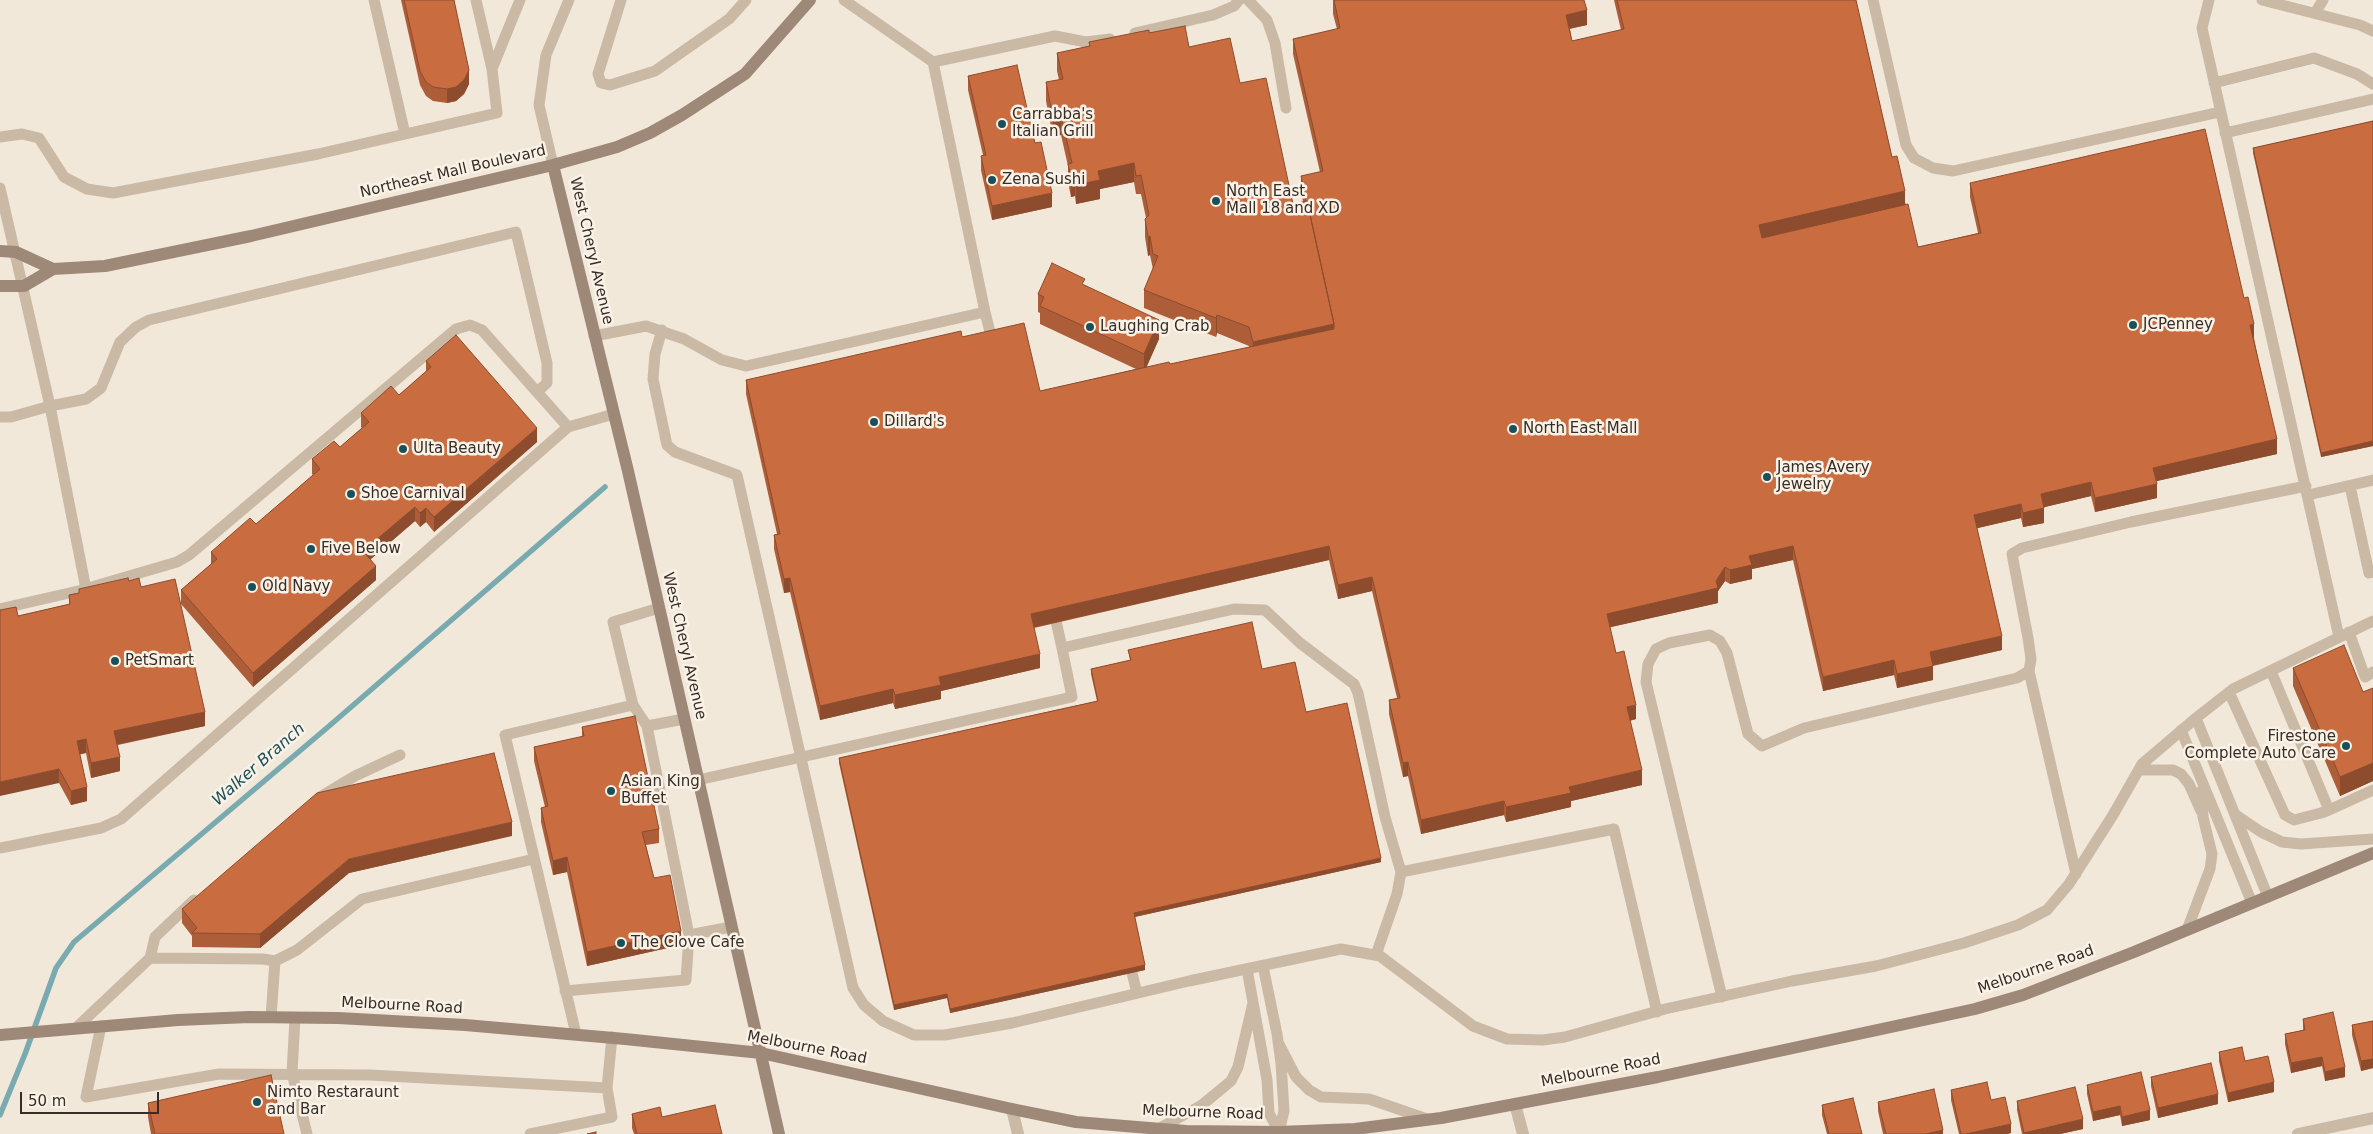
<!DOCTYPE html>
<style>
body{margin:0}
#map{position:relative;width:2373px;height:1134px;overflow:hidden;background:#f2e8da;font-family:"DejaVu Sans",sans-serif}
canvas{display:block}
.scale{position:absolute;left:20px;top:1092px;width:139px;height:22px;box-sizing:border-box;border:2px solid #362d27;border-top:0;padding-left:6px;font-size:15px;line-height:18px;white-space:nowrap;color:#362d27;-webkit-text-stroke:4px #faf2e6;paint-order:stroke}
</style>
<div id="map">
<canvas width="2373" height="1134"></canvas>
<div class="scale">50 m</div>
</div>
<script>
const c = document.querySelector('canvas').getContext('2d');
c.lineJoin = 'round';
const shape = rows => new Path2D(rows.map(r => 'M' + r).join(''));
function trace(path, color, width, dash) { c.strokeStyle = color; c.lineWidth = width; c.lineCap = dash ? 'butt' : 'round'; c.setLineDash(dash || []); c.stroke(path); }
function paint(path, color) { c.fillStyle = color; c.fill(path, 'evenodd'); }
function drawText(font, color, halo, rows, align = 'center') {
  c.font = font + ' "DejaVu Sans",sans-serif'; c.lineWidth = 5; c.setLineDash([]); c.textBaseline = 'middle'; c.strokeStyle = halo; c.fillStyle = color; for (const [text, x, y, turn = 0] of rows) {
    c.save(); c.translate(x, y); c.rotate((+turn || 0) * Math.PI / 180); c.textAlign = isNaN(turn) ? turn : align; if (halo) c.strokeText(text, 0, 0); c.fillText(text, 0, 0); c.restore();
  }
}
trace(shape([
 [0,1115,25,1054,56,968,74,942,328,727,605,487]
]), '#78aab0', 5.5);
trace(shape([
 [374,0,405,134],
 [621,0,598,74,601,83,610,85,655,71,729,19,746,0],
 [844,0,933,62],
 [1248,0,1267,20,1275,43,1286,108],
 [1873,0,1906,145,1914,158,1933,168,1953,171,2220,112],
 [2209,0,2202,28,2339,637],
 [2262,0,2360,25,2373,31],
 [2315,13,2323,0],
 [1135,33,1213,15,1234,6,1239,0],
 [492,69,520,0],
 [2214,83,2314,58,2357,74,2373,84],
 [2225,133,2373,99],
 [0,137,22,134,39,138,64,177,87,189,113,193,318,154,497,113,492,69,476,0],
 [553,165,539,105,546,55,569,0],
 [0,188,50,406,86,589],
 [985,312,993,344],
 [662,330,655,354,653,379,667,445,675,452,737,475,853,988,864,1005,883,1021,914,1035,945,1035,1012,1023,1189,981,1341,949,1380,956,1473,1026,1507,1039,1543,1040,1565,1037,1665,1009,1792,981,1876,966,1964,943,2018,925,2047,910,2069,884,2113,815,2142,764,2196,718,2233,689,2373,621],
 [594,336,646,326,684,339,722,360,746,366,985,312,933,62,1055,36,1086,42,1110,39],
 [0,417,11,417,50,406,86,399,101,388,120,342,136,327,149,320,516,232,547,363,547,383,537,392],
 [2350,486,2369,573,2373,572],
 [2308,495,2373,480],
 [0,609,78,591,177,562,189,555,456,329,470,325,482,330,568,427],
 [1056,621,1062,648],
 [2349,632,2365,677,2373,672],
 [2029,671,2076,874],
 [2229,692,2285,815,2294,820,2321,813,2329,810,2271,671],
 [2196,718,2268,897],
 [647,726,684,719],
 [2181,730,2252,903],
 [2139,770,2173,770,2181,774,2189,784,2201,811],
 [698,780,1072,697,1062,648,1234,609,1265,610,1300,643,1354,684,1358,693,1385,817,1401,872,1397,894,1376,955],
 [320,797,355,776,400,755],
 [2329,810,2373,790],
 [2236,815,2261,832,2282,842,2301,844,2373,839],
 [0,848,101,828,121,819,568,427,614,414],
 [1401,872,1614,829,1657,1012],
 [2187,930,2210,869,2212,854,2203,817,2202,790],
 [689,935,731,927],
 [150,958,263,959,275,961],
 [1263,966,1277,1034,1281,1063,1284,1111,1279,1132],
 [1247,969,1267,1080,1269,1113,1279,1132],
 [1132,973,1137,993],
 [565,991,686,980,689,935,647,726,633,705,613,622,659,608],
 [1722,997,1646,682,1648,664,1656,649,1669,643,1710,635,1720,641,1727,653,1748,734,1762,746,1804,728,2017,678,2029,671,2031,659,2028,638,2012,554,2022,548,2131,522,2306,486],
 [271,1017,275,961,297,950,362,899,534,859],
 [295,1018,292,1073,307,1134],
 [101,1026,86,1097,219,1074,370,1075,607,1088],
 [77,1027,150,958,155,937,194,900],
 [576,1034,505,735,633,705],
 [1279,1044,1296,1077,1309,1090,1321,1097,1369,1099,1427,1119],
 [1160,1128,1202,1105,1231,1081,1238,1067,1253,1003],
 [530,1134,612,1117,607,1088,612,1037]
]), '#cab9a5', 11);
trace(shape([
 [1515,1104,1523,1134],
 [1012,1109,1018,1134],
 [2298,1134,2373,1118]
]), '#cab9a5', 12);
trace(shape([
 [553,165,628,471,779,1134],
 [0,251,16,252,53,269],
 [0,286,24,286,53,269,105,266,251,236,553,165,617,147,650,133,682,115,745,74,810,0],
 [0,1035,178,1020,249,1017,338,1018,465,1025,625,1039,761,1053,1012,1109,1076,1122,1186,1131,1279,1132,1355,1129,1441,1118,1658,1077,1975,1009,2023,995,2134,952,2373,853]
]), '#9e8877', 12);
paint(shape([
 [401,0,454,0,469,84,464,94,456,101,447,103,433,101,426,96,420,85],
 [1333,0,1587,25,1570,29,1572,41,1621,30,1614,0,1856,0,1892,157,1918,247,1978,233,1970,197,1970,183,2244,298,2254,338,2277,454,2156,481,2157,498,2095,512,2091,496,2044,507,2044,523,2023,527,2021,518,1977,528,2002,650,1933,666,1933,680,1897,688,1894,675,1823,691,1793,560,1752,569,1752,579,1730,584,1725,581,1718,591,1718,603,1610,627,1616,653,1636,719,1630,721,1642,785,1571,801,1571,807,1506,822,1504,815,1421,834,1408,776,1403,777,1389,714,1389,700,1397,698,1372,591,1338,599,1329,560,1034,628,1040,668,941,691,941,699,895,709,893,703,820,720,790,592,784,593,774,549,774,535,777,534,746,394,746,380,962,337,1040,391,1136,369,1040,324,1040,313,1038,312,1038,294,1085,285,1159,339,1146,367,1170,364,1249,347,1249,346,1217,333,1216,337,1144,308,1144,290,1153,269,1150,255,1148,256,1145,237,1145,219,1146,218,1141,194,1136,194,1134,182,1100,189,1100,199,1076,204,1075,196,1071,197,1068,182,1068,166,1061,135,1053,137,1046,101,1046,82,1059,80,1057,71,1057,53,1089,46,1089,42,1149,33,1189,47,1240,83,1293,204,1303,202,1301,190,1301,176,1320,172,1293,54,1293,39,1337,29,1333,14],
 [968,76,1035,143,1052,207,992,220,981,170,981,156,983,155,968,90],
 [2373,121,2373,446,2321,457,2253,153,2253,148],
 [426,361,537,442,434,532,426,522,420,527,415,521,370,559,376,580,253,687,181,604,181,590,211,564,211,552,256,524,313,475,312,474,312,459,340,447,362,428,361,427,361,413,399,395,426,372],
 [129,581,141,587,205,726,118,745,120,771,91,778,86,753,80,754,87,801,71,805,59,783,18,616,69,604,69,595],
 [1128,650,1262,669,1306,712,1381,862,1135,917,1145,970,950,1013,947,998,894,1010,839,763,839,758,1097,701,1091,674,1091,669,1130,660],
 [2293,668,2363,692,2373,688,2373,781,2340,796,2293,686],
 [582,727,659,829,659,843,646,845,654,878,681,945,587,966,567,872,553,875,541,822,541,808,545,807,534,761,534,747,582,737],
 [512,836,349,873,260,948,192,947,192,936,182,923,182,909],
 [2303,1019,2345,1077,2325,1081,2322,1066,2291,1073,2285,1044,2285,1034,2303,1030],
 [2373,1021,2373,1068,2361,1071,2352,1035,2352,1025],
 [2219,1052,2245,1061,2274,1092,2228,1102,2219,1061],
 [2151,1077,2218,1104,2158,1118,2151,1086],
 [2087,1085,2150,1120,2122,1126,2120,1115,2093,1121,2087,1094],
 [1951,1090,1991,1100,2011,1133,2007,1134,1959,1134,1951,1100],
 [2017,1101,2083,1129,2060,1134,2022,1134,2017,1110],
 [1878,1102,1943,1134,1883,1134,1878,1111],
 [148,1103,284,1134,151,1134,148,1117],
 [1822,1105,1862,1134,1827,1134,1822,1115],
 [632,1114,662,1117,722,1134,634,1134,632,1128]
]), '#ad5d37');
paint(shape([
 [1587,10,1587,25,1566,29,1566,15],
 [469,70,469,84,464,94,456,101,447,103,447,89],
 [1061,116,1061,135,1053,137,1053,118],
 [1134,163,1134,182,1100,189,1100,199,1076,204,1076,185,1098,171],
 [1075,178,1075,196,1071,197,1071,179],
 [1905,191,1905,206,1759,239,1759,225],
 [1052,193,1052,207,992,220,992,206],
 [1150,236,1150,255,1148,256,1148,237],
 [1217,315,1217,333,1216,337,1216,318],
 [1159,320,1159,339,1144,373,1144,354],
 [1334,324,1334,343,1253,360,1253,342],
 [2254,324,2254,338,2250,339,2250,325],
 [537,428,537,442,434,532,434,517],
 [2277,439,2277,454,2153,482,2153,468],
 [2373,441,2373,446,2321,457,2321,453],
 [2091,482,2091,496,2041,508,2041,494],
 [2157,484,2157,498,2095,512,2095,498],
 [2021,504,2021,518,1974,529,1974,515],
 [415,507,415,521,363,566,363,551],
 [426,508,426,522,420,527,420,513],
 [2044,508,2044,523,2023,527,2023,513],
 [1329,546,1329,560,1031,628,1031,614],
 [1793,546,1793,560,1752,569,1752,579,1730,584,1730,570,1749,556],
 [376,566,376,580,253,687,253,673],
 [1725,567,1725,581,1718,591,1718,603,1607,628,1607,614,1716,581],
 [1372,577,1372,591,1338,599,1338,585],
 [790,578,790,592,784,593,784,579],
 [2002,636,2002,650,1930,666,1930,652],
 [1040,654,1040,668,941,691,941,699,895,709,895,695,939,677],
 [1894,660,1894,675,1823,691,1823,677],
 [1933,666,1933,680,1897,688,1897,674],
 [893,689,893,703,820,720,820,706],
 [1636,705,1636,719,1627,721,1627,707],
 [205,712,205,726,114,745,114,731],
 [86,739,86,753,77,755,77,741],
 [120,757,120,771,91,778,91,763],
 [1408,762,1408,776,1403,777,1403,763],
 [2373,763,2373,781,2340,796,2340,777],
 [59,769,59,783,0,796,0,782],
 [1642,770,1642,785,1571,801,1571,807,1506,822,1506,807,1569,787],
 [87,787,87,801,71,805,71,791],
 [1504,801,1504,815,1421,834,1421,820],
 [512,822,512,836,349,873,260,948,260,934,349,859],
 [567,857,567,872,553,875,553,861],
 [1381,858,1381,862,1134,917,1134,913],
 [681,931,681,945,587,966,587,952],
 [1145,965,1145,970,950,1013,950,1009],
 [947,994,947,998,894,1010,894,1005],
 [2322,1057,2322,1066,2291,1073,2291,1063],
 [2373,1059,2373,1068,2361,1071,2361,1061],
 [2345,1067,2345,1077,2325,1081,2325,1072],
 [2274,1082,2274,1092,2228,1102,2228,1093],
 [2218,1094,2218,1104,2158,1118,2158,1108],
 [2120,1106,2120,1115,2093,1121,2093,1112],
 [2150,1110,2150,1120,2122,1126,2122,1117],
 [2083,1119,2083,1129,2060,1134,2024,1134,2024,1133],
 [2011,1124,2011,1133,2007,1134,1966,1134],
 [1943,1130,1943,1134,1926,1134]
]), '#8d4c2d');
const building = shape([
 [404,0,454,0,469,70,464,80,456,87,447,89,433,87,426,82,420,71,404,0],
 [1334,0,1584,0,1587,10,1566,15,1572,41,1624,29,1617,0,1856,0,1892,157,1897,156,1905,191,1759,225,1762,238,1908,204,1918,247,1981,233,1970,183,2205,129,2244,298,2248,297,2254,324,2250,325,2277,439,2153,468,2157,484,2095,498,2091,482,2041,494,2044,508,2023,513,2021,504,1974,515,2002,636,1930,652,1933,666,1897,674,1894,660,1823,677,1793,546,1749,556,1752,565,1730,570,1725,567,1716,581,1718,588,1607,614,1616,653,1624,651,1636,705,1627,707,1642,770,1569,787,1571,793,1506,807,1504,801,1421,820,1408,762,1403,763,1389,700,1400,698,1372,577,1338,585,1329,546,1031,614,1040,654,939,677,941,685,895,695,893,689,820,706,790,578,784,579,774,535,780,534,746,380,961,331,962,337,1024,323,1040,391,1169,362,1170,364,1334,329,1334,324,1307,201,1306,201,1301,176,1323,171,1293,39,1340,28,1334,0],
 [1185,26,1189,47,1230,38,1240,83,1266,78,1293,204,1307,201,1334,324,1253,342,1249,327,1217,315,1216,318,1144,290,1158,256,1153,254,1150,236,1148,237,1145,219,1149,215,1141,175,1136,176,1134,163,1098,171,1100,180,1076,185,1075,178,1071,179,1068,164,1072,163,1061,116,1053,118,1046,82,1063,79,1057,53,1090,46,1089,42,1149,30,1149,33,1185,26],
 [1017,65,1035,143,1041,142,1052,193,992,206,981,156,986,155,968,76,1017,65],
 [2373,121,2373,441,2321,453,2253,148,2373,121],
 [1052,263,1085,279,1082,284,1159,320,1144,354,1040,306,1044,297,1038,294,1052,263],
 [456,335,537,428,434,517,426,508,420,513,415,507,363,551,376,566,253,673,181,590,217,559,211,552,250,518,256,524,320,469,312,459,334,441,340,447,369,422,361,413,391,386,399,395,431,367,426,361,456,335],
 [128,578,129,581,139,578,141,587,175,579,205,712,114,731,120,757,91,763,86,739,77,741,87,787,71,791,59,769,0,782,0,610,16,607,18,616,70,604,69,595,79,593,79,589,128,578],
 [1252,622,1262,669,1295,662,1306,712,1347,703,1381,858,1134,913,1145,965,950,1009,947,994,894,1005,839,758,1098,701,1091,669,1131,660,1128,650,1252,622],
 [2344,645,2363,692,2373,688,2373,763,2340,777,2293,668,2344,645],
 [635,716,659,829,642,832,654,878,670,875,681,931,587,952,567,857,553,861,541,808,548,806,534,747,584,736,582,727,635,716],
 [494,753,512,822,349,859,260,934,192,933,197,928,182,909,317,793,494,753],
 [2333,1012,2345,1067,2325,1072,2322,1057,2291,1063,2285,1034,2305,1030,2303,1019,2333,1012],
 [2373,1021,2373,1059,2361,1061,2352,1025,2373,1021],
 [2242,1047,2245,1061,2268,1056,2274,1082,2228,1093,2219,1052,2242,1047],
 [2211,1063,2218,1094,2158,1108,2151,1077,2211,1063],
 [2141,1072,2150,1110,2122,1117,2120,1106,2093,1112,2087,1085,2141,1072],
 [271,1075,284,1134,155,1134,148,1103,271,1075],
 [1987,1082,1991,1100,2005,1097,2011,1124,1966,1134,1961,1134,1951,1090,1987,1082],
 [2075,1087,2083,1119,2024,1133,2017,1101,2075,1087],
 [1934,1089,1943,1130,1926,1134,1886,1134,1878,1102,1934,1089],
 [1853,1098,1862,1134,1829,1134,1822,1105,1853,1098],
 [715,1105,722,1134,637,1134,632,1114,660,1107,662,1117,715,1105],
 [596,1132,596,1134,587,1134,596,1132]
]);
paint(building, '#c96c40');
trace(building, '#8d4c2d', 1);
for (const [x, y, r, color] of [
 [1002,124,5,"#1b5059"],
 [992,180,5,"#1b5059"],
 [1216,201,5,"#1b5059"],
 [2133,325,5,"#1b5059"],
 [1090,327,5,"#1b5059"],
 [874,422,5,"#1b5059"],
 [1513,429,5,"#1b5059"],
 [403,449,5,"#1b5059"],
 [1767,477,5,"#1b5059"],
 [351,494,5,"#1b5059"],
 [311,549,5,"#1b5059"],
 [252,587,5,"#1b5059"],
 [115,661,5,"#1b5059"],
 [2346,746,5,"#1b5059"],
 [611,791,5,"#1b5059"],
 [621,943,5,"#1b5059"],
 [257,1102,5,"#1b5059"]
]) { const dot = new Path2D(); dot.arc(x, y, r, 0, 2 * Math.PI); c.fillStyle = color; c.fill(dot); trace(dot, '#faf2e6', 2); }
drawText('15px', '#362d27', '#faf2e6', [
 ["Carrabba's",1012,115],
 ["Italian Grill",1012,132],
 ["Zena Sushi",1002,180],
 ["North East",1226,192],
 ["Mall 18 and XD",1226,209],
 ["JCPenney",2143,325],
 ["Laughing Crab",1100,327],
 ["Dillard's",884,422],
 ["North East Mall",1523,429],
 ["Ulta Beauty",413,449],
 ["James Avery",1777,468],
 ["Jewelry",1777,485],
 ["Shoe Carnival",361,494],
 ["Five Below",321,549],
 ["Old Navy",262,587],
 ["PetSmart",125,661],
 ["Firestone",2336,737,"right"],
 ["Complete Auto Care",2336,754,"right"],
 ["Asian King",621,782],
 ["Buffet",621,799],
 ["The Clove Cafe",631,943],
 ["Nimto Restaraunt",267,1093],
 ["and Bar",267,1110]
], 'left');
drawText('15px', '#362d27', '#faf2e6', [
 ["Northeast Mall Boulevard",453,172,-13],
 ["West Cheryl Avenue",591,251,77],
 ["West Cheryl Avenue",684,646,77],
 ["Melbourne Road",2036,970,-19],
 ["Melbourne Road",402,1006,3],
 ["Melbourne Road",807,1048,11],
 ["Melbourne Road",1601,1071,-11],
 ["Melbourne Road",1203,1113,2]
]);
drawText('italic 16px', '#1b5059', '#faf2e6', [
 ["Walker Branch",259,765,-41]
]);
</script>
